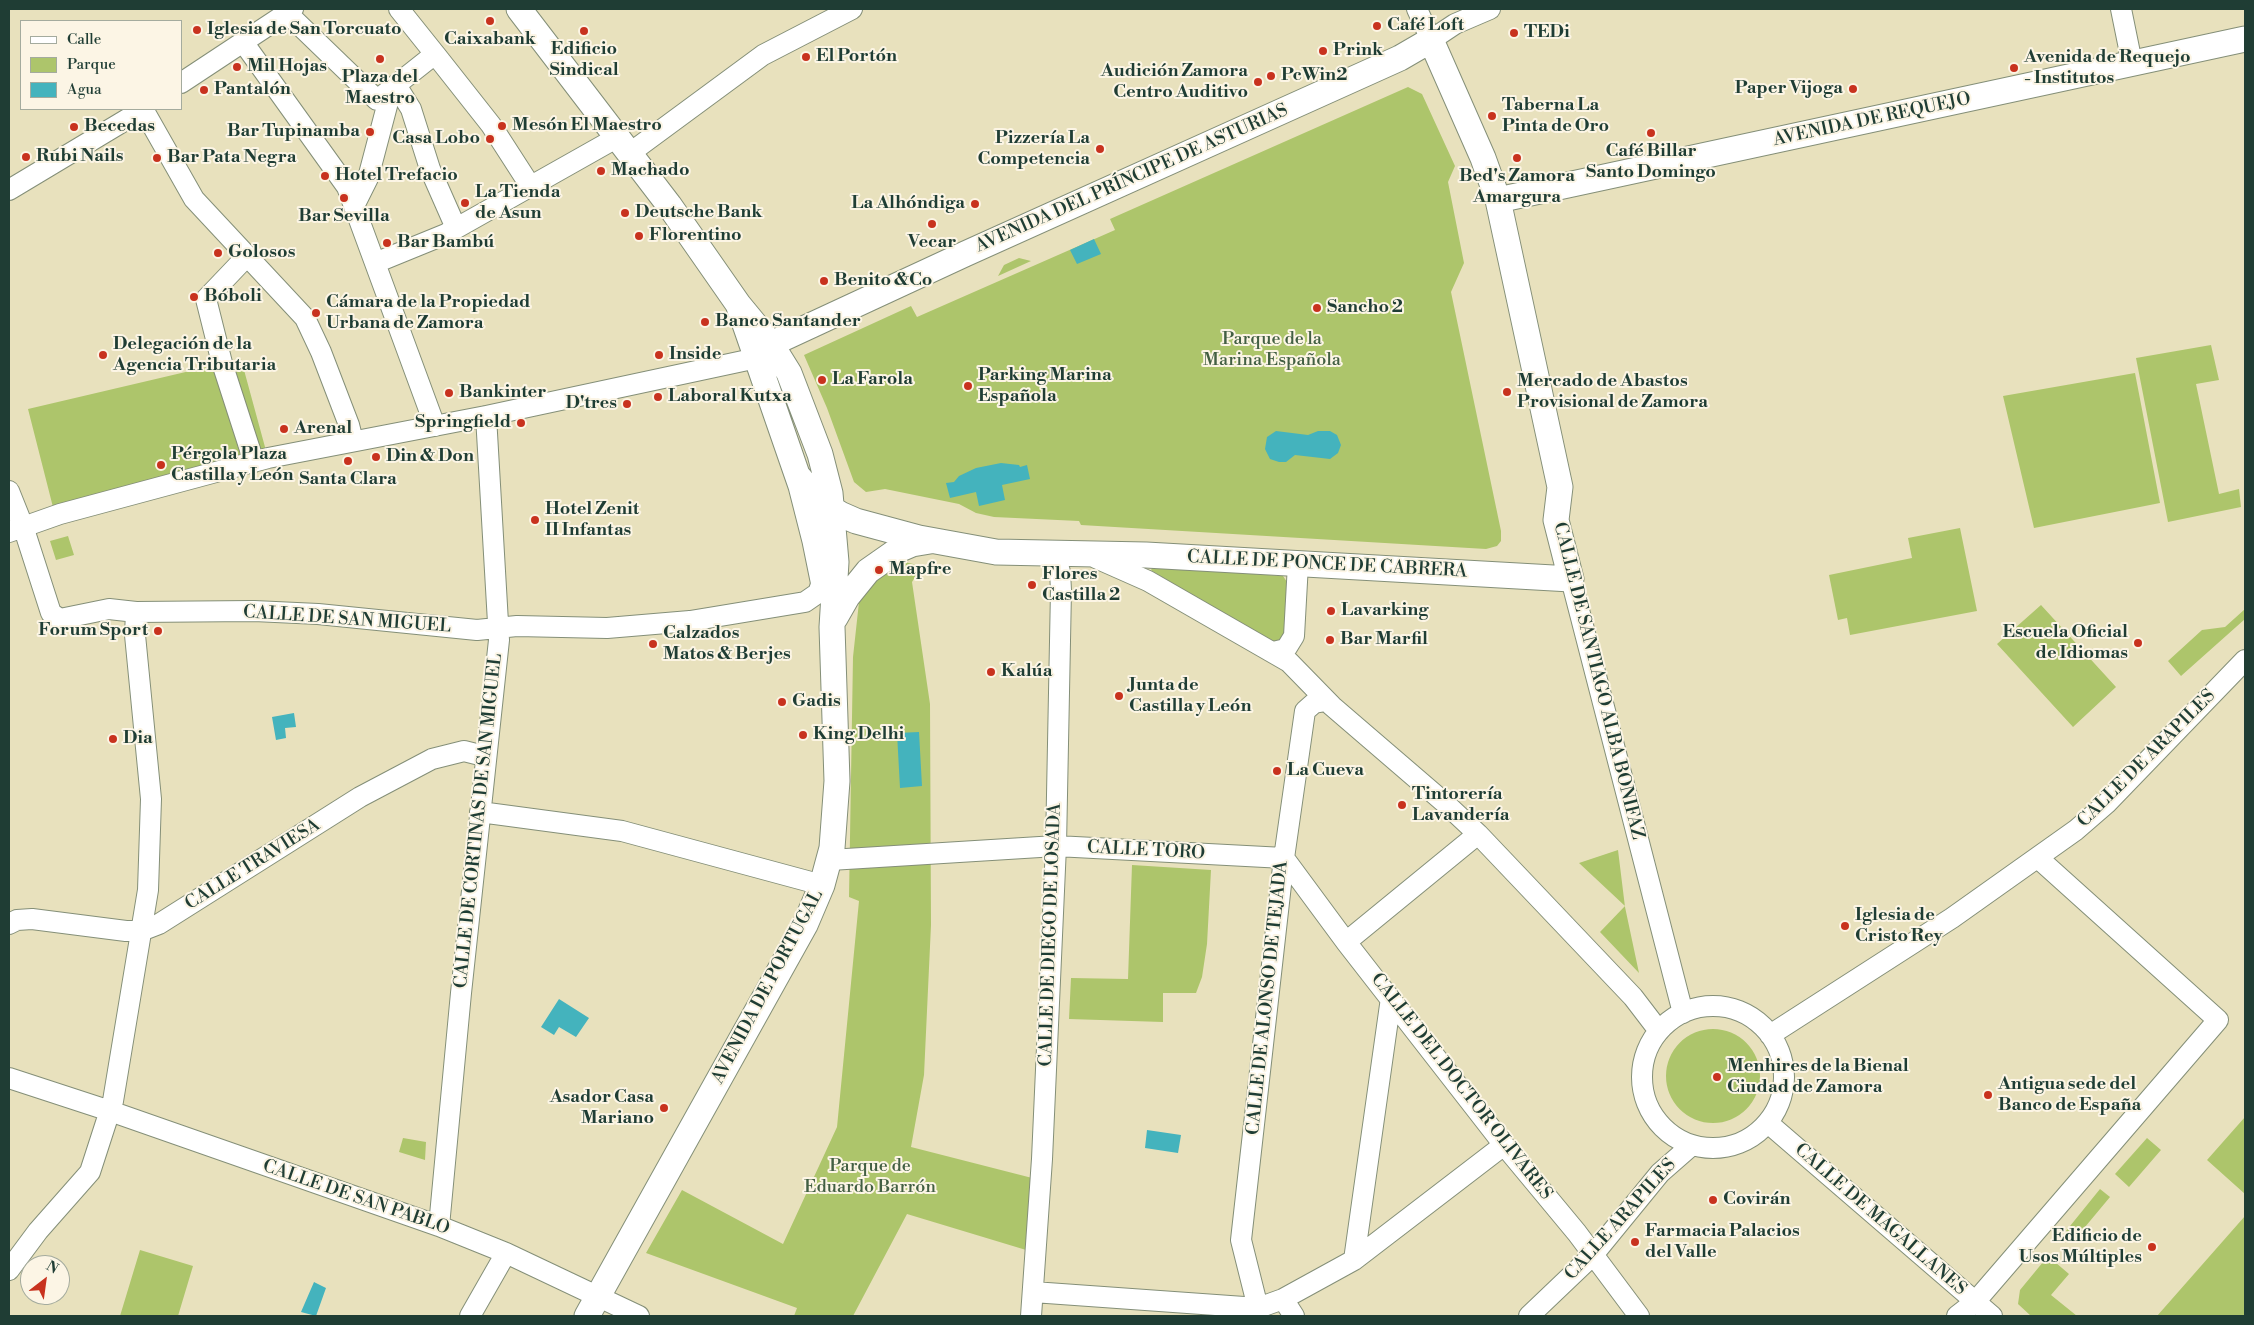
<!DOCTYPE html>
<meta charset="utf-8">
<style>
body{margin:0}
#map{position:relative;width:2254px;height:1325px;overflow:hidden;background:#e8e1bd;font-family:"Libre Bodoni",serif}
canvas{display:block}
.frame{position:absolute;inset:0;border:10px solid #1f3d34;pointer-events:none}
.legend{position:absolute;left:20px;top:20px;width:162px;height:90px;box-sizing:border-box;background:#fcf5e5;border:1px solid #a4ab9e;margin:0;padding:6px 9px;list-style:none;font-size:15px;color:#1f3d34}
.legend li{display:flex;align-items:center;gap:10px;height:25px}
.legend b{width:25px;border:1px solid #a4ab9e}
.north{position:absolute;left:20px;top:1255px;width:50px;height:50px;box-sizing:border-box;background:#fcf5e5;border:1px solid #a4ab9e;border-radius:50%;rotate:30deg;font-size:14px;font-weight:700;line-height:20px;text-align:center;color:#1f3d34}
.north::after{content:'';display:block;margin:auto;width:18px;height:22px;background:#c8321e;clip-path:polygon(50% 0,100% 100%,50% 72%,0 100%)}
</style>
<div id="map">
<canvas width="2254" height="1325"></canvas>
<div class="frame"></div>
<ul class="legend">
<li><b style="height:6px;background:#fff"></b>Calle</li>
<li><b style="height:14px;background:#adc56b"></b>Parque</li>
<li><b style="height:14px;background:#44b3bd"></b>Agua</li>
</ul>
<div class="north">N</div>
</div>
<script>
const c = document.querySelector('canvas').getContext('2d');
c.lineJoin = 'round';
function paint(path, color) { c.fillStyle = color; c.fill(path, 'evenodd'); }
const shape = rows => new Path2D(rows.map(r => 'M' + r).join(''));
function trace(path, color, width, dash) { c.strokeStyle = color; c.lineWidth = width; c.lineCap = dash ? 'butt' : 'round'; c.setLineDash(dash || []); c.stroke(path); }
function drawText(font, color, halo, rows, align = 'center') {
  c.font = font + ' "Libre Bodoni",serif'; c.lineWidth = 4; c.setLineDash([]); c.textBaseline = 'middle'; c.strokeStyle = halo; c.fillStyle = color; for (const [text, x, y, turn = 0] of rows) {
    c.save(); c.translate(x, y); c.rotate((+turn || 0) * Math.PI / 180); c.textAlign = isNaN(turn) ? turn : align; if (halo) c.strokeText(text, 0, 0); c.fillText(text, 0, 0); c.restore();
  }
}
paint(shape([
 [1408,87,1422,94,1455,166,1448,182,1464,263,1451,292,1501,531,1501,541,1497,546,1486,549,1081,525,1079,521,994,517,976,513,959,504,885,489,866,492,854,482,827,408,804,355,911,306,917,317,1115,230,1110,219],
 [1019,258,1031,261,998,276,1004,265],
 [2211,345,2219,380,2196,384,2219,494,2239,489,2241,507,2168,522,2136,358],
 [241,359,268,458,55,515,28,409],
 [2135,373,2160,503,2034,528,2003,396],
 [1960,528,1977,611,1850,635,1847,618,1838,620,1829,575,1912,558,1908,538],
 [68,536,74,555,56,560,50,541],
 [900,561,922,566,912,582,930,704,931,925,924,1075,911,1147,1040,1180,1036,1253,907,1214,853,1316,794,1316,797,1308,646,1253,682,1190,783,1244,837,1127,859,901,849,897,853,657,859,602,881,574],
 [1153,567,1283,576,1287,582,1285,634,1282,639,1275,643,1270,641,1152,571,1151,570],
 [2041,605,2116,687,2073,727,1997,644],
 [2245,609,2245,619,2181,676,2168,661,2202,630,2225,627],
 [1618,850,1625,907,1639,973,1600,932,1625,906,1579,863],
 [1132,865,1211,870,1207,944,1202,977,1196,993,1163,993,1163,1022,1069,1019,1071,978,1128,979],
 '1666 1076a47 47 0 1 1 94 0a47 47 0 1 1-94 0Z',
 [2245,1117,2245,1194,2207,1160],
 [403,1138,426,1142,425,1160,399,1152],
 [2147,1138,2161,1150,2129,1187,2115,1174],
 [2100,1189,2110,1197,2075,1239,2066,1231],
 [2245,1216,2245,1316,2157,1316],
 [140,1250,193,1266,178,1316,120,1316],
 [2048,1256,2069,1274,2051,1295,2077,1316,2031,1316,2018,1304,2020,1290]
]), '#adc56b');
paint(shape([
 [1094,239,1101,254,1077,264,1070,250],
 [1276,431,1308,435,1318,431,1330,431,1337,435,1341,445,1338,453,1330,459,1295,455,1286,462,1279,462,1270,459,1265,449,1267,437],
 [1001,463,1019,465,1020,467,1027,465,1030,479,1002,485,1005,500,979,506,976,492,950,498,946,483,954,482,959,476,976,468],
 [294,713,296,727,285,728,286,738,276,740,272,717],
 [919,732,922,786,900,788,897,733],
 [559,999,589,1018,576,1037,559,1027,554,1035,541,1027],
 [1147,1130,1181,1135,1178,1153,1145,1148],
 [314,1282,326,1288,316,1316,301,1312]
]), '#44b3bd');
const minor = shape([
 [1417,9,1431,40,1455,24,1490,9],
 [2121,9,2132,63],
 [287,13,377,100,435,54,399,9],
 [243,42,347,187,435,426],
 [435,54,491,125,531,187],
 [181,83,293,9],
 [396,85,411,109,430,169,456,228],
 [143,109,194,199,305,318,321,352,349,425,353,441],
 [630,153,763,55,852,9],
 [9,190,144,109],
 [354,206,368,178,388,102,385,94],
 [247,256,206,299,222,363,254,462],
 [375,263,446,234,618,137],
 [9,491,23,526,51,613,60,619,109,609,136,612,254,611,318,614,477,630,517,626,607,628,690,621,805,602,818,593,823,579],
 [9,532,60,514,268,458,486,416,757,358],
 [1096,558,1148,581,1289,662,1332,706,1446,804,1478,834,1633,997,1659,1031],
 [1571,579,1683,1013],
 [1273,652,1286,649,1294,636,1298,564],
 [480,812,622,831,822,885],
 [830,860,1056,846,1284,858,1346,942,1504,1145,1577,1233,1639,1316],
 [9,924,17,920,32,919,126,931,141,931,159,924,360,797,432,759,464,751,480,755,485,760],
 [1346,942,1478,834],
 '1642 1077a71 71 0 1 1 142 0a71 71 0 1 1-142 0Z',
 [1770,1035,1952,918,2076,830,2106,804,2245,660],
 [9,1078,110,1111,439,1226,506,1253,639,1316],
 [1768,1123,1992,1316],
 [439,1226,461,993,499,640,486,416],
 [1354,1260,1391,998],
 [9,1270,38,1231,90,1172,113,1101,148,890,151,799,135,635,136,612],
 [1033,1292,1258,1308,1283,1299,1354,1260,1504,1145],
 [1283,1299,1294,1316],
 [1258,1308,1241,1240,1284,858,1305,711,1314,703,1326,701],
 [470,1316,506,1253],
 [1031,1316,1042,1159,1056,846,1061,590,1060,572,1055,554],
 [1529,1316,1593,1255,1660,1173,1692,1145],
 [1957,1316,1975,1302,2218,1020,2038,858]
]);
const major = shape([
 [519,9,669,205,738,304,801,486,815,541,825,590],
 [1498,200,2245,39],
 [771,344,965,254,1400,58,1431,40,1483,158,1498,200,1560,487,1556,520,1571,579,1146,555,996,552,919,538,856,521,840,514,819,501,798,476],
 [835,618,847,597,868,571,898,550,912,544,930,541],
 [587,1316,805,925,822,885,832,848,837,781,832,627,836,562,830,493,820,454,789,373,771,344,738,304]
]);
trace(minor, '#848f78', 22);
trace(major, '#848f78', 27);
trace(minor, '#fff', 20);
trace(major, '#fff', 25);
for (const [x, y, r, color] of [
 [490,21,5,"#c8321e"],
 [1377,26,5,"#c8321e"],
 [197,30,5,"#c8321e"],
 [584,31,5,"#c8321e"],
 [1514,33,5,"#c8321e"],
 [1323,51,5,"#c8321e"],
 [806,57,5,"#c8321e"],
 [380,59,5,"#c8321e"],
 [237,67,5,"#c8321e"],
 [2014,68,5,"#c8321e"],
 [1271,76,5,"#c8321e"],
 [1258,82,5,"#c8321e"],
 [1853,89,5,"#c8321e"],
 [204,90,5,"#c8321e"],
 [1492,116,5,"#c8321e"],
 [502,126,5,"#c8321e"],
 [74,127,5,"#c8321e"],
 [370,132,5,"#c8321e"],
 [1651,133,5,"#c8321e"],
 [490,139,5,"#c8321e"],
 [1100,149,5,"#c8321e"],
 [26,157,5,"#c8321e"],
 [157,158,5,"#c8321e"],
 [1517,158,5,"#c8321e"],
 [601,171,5,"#c8321e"],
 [325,176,5,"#c8321e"],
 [344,198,5,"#c8321e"],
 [465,203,5,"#c8321e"],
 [975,204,5,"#c8321e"],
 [625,213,5,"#c8321e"],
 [932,224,5,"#c8321e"],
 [639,236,5,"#c8321e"],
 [387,243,5,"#c8321e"],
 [218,253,5,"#c8321e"],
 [824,281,5,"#c8321e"],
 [194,297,5,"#c8321e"],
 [1317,308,5,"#c8321e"],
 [316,313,5,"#c8321e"],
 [705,322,5,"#c8321e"],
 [103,355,5,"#c8321e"],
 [659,355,5,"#c8321e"],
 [822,380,5,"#c8321e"],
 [968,386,5,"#c8321e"],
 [1507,392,5,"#c8321e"],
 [449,393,5,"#c8321e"],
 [658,397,5,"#c8321e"],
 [627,404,5,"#c8321e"],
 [521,423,5,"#c8321e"],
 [284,429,5,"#c8321e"],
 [376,457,5,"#c8321e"],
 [348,461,5,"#c8321e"],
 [161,465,5,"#c8321e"],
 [535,520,5,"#c8321e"],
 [879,570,5,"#c8321e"],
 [1032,585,5,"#c8321e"],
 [1331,611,5,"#c8321e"],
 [158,631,5,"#c8321e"],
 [1330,640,5,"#c8321e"],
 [2138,643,5,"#c8321e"],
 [653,644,5,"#c8321e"],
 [991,672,5,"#c8321e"],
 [1119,696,5,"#c8321e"],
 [782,702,5,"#c8321e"],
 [803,735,5,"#c8321e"],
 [113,739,5,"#c8321e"],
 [1277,771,5,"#c8321e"],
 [1402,805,5,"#c8321e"],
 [1845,926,5,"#c8321e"],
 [1717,1077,5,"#c8321e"],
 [1988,1095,5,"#c8321e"],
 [664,1108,5,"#c8321e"],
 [1713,1200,5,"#c8321e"],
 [1635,1242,5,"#c8321e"],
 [2152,1247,5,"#c8321e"]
]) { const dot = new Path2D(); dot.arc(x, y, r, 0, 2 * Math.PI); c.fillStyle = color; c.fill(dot); trace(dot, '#fcf5e5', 2); }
drawText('bold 18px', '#1f3d34', '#fcf5e5', [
 ["Café Loft",1387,26],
 ["Iglesia de San Torcuato",207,30],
 ["TEDi",1524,33],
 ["Caixabank",490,40,"center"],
 ["Edificio",584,50,"center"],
 ["Sindical",584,71,"center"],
 ["Prink",1333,51],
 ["El Portón",816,57],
 ["Avenida de Requejo",2024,58],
 ["- Institutos",2024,79],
 ["Mil Hojas",247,67],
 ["Audición Zamora",1248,72,"right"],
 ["Centro Auditivo",1248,93,"right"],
 ["PcWin2",1281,76],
 ["Plaza del",380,78,"center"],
 ["Maestro",380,99,"center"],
 ["Paper Vijoga",1843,89,"right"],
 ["Pantalón",214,90],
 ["Taberna La",1502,106],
 ["Pinta de Oro",1502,127],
 ["Mesón El Maestro",512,126],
 ["Becedas",84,127],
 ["Bar Tupinamba",360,132,"right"],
 ["Casa Lobo",480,139,"right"],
 ["Pizzería La",1090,139,"right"],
 ["Competencia",1090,160,"right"],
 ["Café Billar",1651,152,"center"],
 ["Santo Domingo",1651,173,"center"],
 ["Rubi Nails",36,157],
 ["Bar Pata Negra",167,158],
 ["Machado",611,171],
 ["Hotel Trefacio",335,176],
 ["Bed's Zamora",1517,177,"center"],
 ["Amargura",1517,198,"center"],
 ["La Tienda",475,193],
 ["de Asun",475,214],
 ["La Alhóndiga",965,204,"right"],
 ["Deutsche Bank",635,213],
 ["Bar Sevilla",344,217,"center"],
 ["Florentino",649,236],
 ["Bar Bambú",397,243],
 ["Vecar",932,243,"center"],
 ["Golosos",228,253],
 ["Benito &Co",834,281],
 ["Bóboli",204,297],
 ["Cámara de la Propiedad",326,303],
 ["Urbana de Zamora",326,324],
 ["Sancho 2",1327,308],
 ["Banco Santander",715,322],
 ["Delegación de la",113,345],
 ["Agencia Tributaria",113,366],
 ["Inside",669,355],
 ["Parking Marina",978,376],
 ["Española",978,397],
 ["La Farola",832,380],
 ["Mercado de Abastos",1517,382],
 ["Provisional de Zamora",1517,403],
 ["Bankinter",459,393],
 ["Laboral Kutxa",668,397],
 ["D'tres",617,404,"right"],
 ["Springfield",511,423,"right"],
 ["Arenal",294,429],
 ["Pérgola Plaza",171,455],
 ["Castilla y León",171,476],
 ["Din & Don",386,457],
 ["Santa Clara",348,480,"center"],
 ["Hotel Zenit",545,510],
 ["II Infantas",545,531],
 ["Mapfre",889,570],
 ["Flores",1042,575],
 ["Castilla 2",1042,596],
 ["Lavarking",1341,611],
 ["Forum Sport",148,631,"right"],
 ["Escuela Oficial",2128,633,"right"],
 ["de Idiomas",2128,654,"right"],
 ["Calzados",663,634],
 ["Matos & Berjes",663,655],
 ["Bar Marfil",1340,640],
 ["Kalúa",1001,672],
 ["Junta de",1129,686],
 ["Castilla y León",1129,707],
 ["Gadis",792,702],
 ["King Delhi",813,735],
 ["Dia",123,739],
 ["La Cueva",1287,771],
 ["Tintorería",1412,795],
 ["Lavandería",1412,816],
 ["Iglesia de",1855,916],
 ["Cristo Rey",1855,937],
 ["Menhires de la Bienal",1727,1067],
 ["Ciudad de Zamora",1727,1088],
 ["Antigua sede del",1998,1085],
 ["Banco de España",1998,1106],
 ["Asador Casa",654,1098,"right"],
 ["Mariano",654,1119,"right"],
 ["Covirán",1723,1200],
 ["Farmacia Palacios",1645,1232],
 ["del Valle",1645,1253],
 ["Edificio de",2142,1237,"right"],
 ["Usos Múltiples",2142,1258,"right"]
], 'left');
drawText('18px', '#1f3d34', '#fcf5e5', [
 ["AVENIDA DE REQUEJO",1872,120,-12],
 ["AVENIDA DEL PRÍNCIPE DE ASTURIAS",1132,179,-24],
 ["CALLE DE PONCE DE CABRERA",1327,565,3],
 ["CALLE DE SAN MIGUEL",347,620,4],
 ["CALLE DE SANTIAGO ALBA BONIFAZ",1598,681,76],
 ["CALLE DE ARAPILES",2147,759,-45],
 ["CALLE DE CORTINAS DE SAN MIGUEL",479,821,-84],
 ["CALLE TORO",1146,851,3],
 ["CALLE TRAVIESA",253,865,-32],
 ["CALLE DE DIEGO DE LOSADA",1051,935,-88],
 ["AVENIDA DE PORTUGAL",768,987,-62],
 ["CALLE DE ALONSO DE TEJADA",1268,998,-84],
 ["CALLE DEL DOCTOR OLIVARES",1461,1087,52],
 ["CALLE DE SAN PABLO",356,1198,19],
 ["CALLE ARAPILES",1621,1220,-48],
 ["CALLE DE MAGALLANES",1880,1220,41]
]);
drawText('18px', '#425f42', '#fcf5e5', [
 ["Parque de la",1272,340],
 ["Marina Española",1272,361],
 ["Parque de",870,1167],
 ["Eduardo Barrón",870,1188]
]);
</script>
